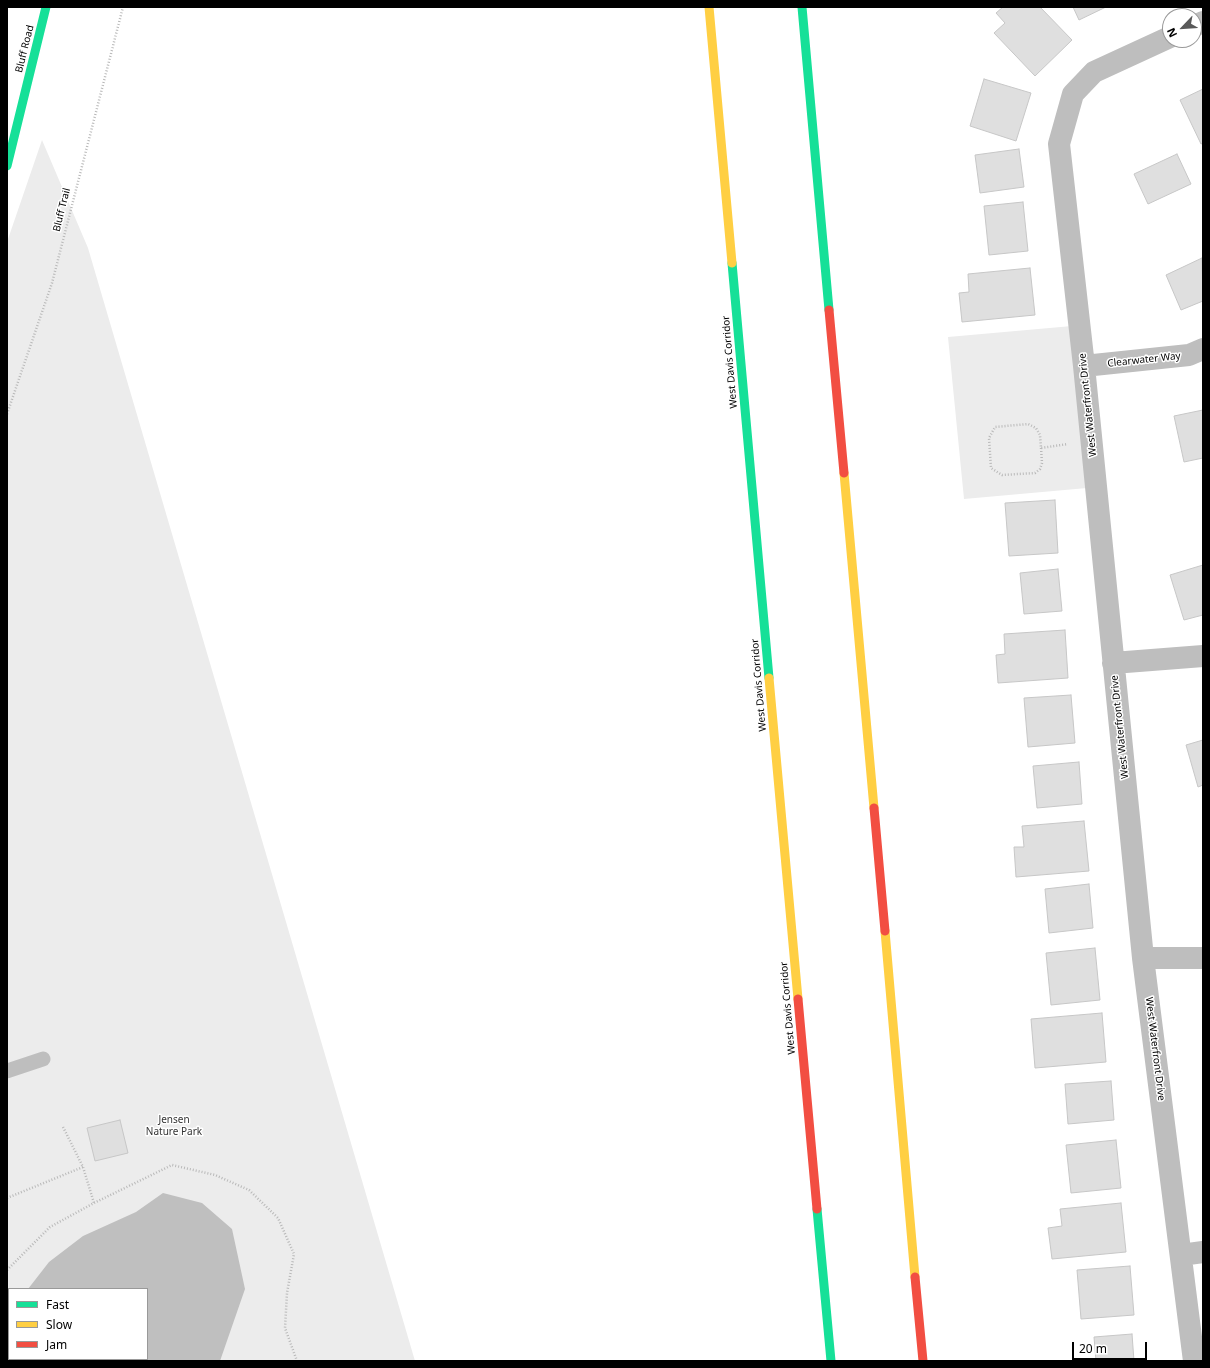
<!DOCTYPE html>
<style>
body{margin:0}
#map{position:relative;width:1210px;height:1368px;overflow:hidden;background:#fff;font-family:"Noto Sans",sans-serif}
canvas{display:block}
.frame{position:absolute;inset:0;border:8px solid #000;pointer-events:none}
.legend{position:absolute;left:8px;top:1288px;width:140px;height:72px;box-sizing:border-box;background:#fff;border:1px solid #999;margin:0;padding:5px 7px;list-style:none;font-size:12px;color:#000}
.legend li{display:flex;align-items:center;gap:8px;height:20px}
.legend b{width:20px;border:1px solid #999}
.north{position:absolute;left:1162px;top:8px;width:40px;height:40px;box-sizing:border-box;background:#fff;border:1px solid #999;border-radius:50%;rotate:245deg;font-size:11px;font-weight:700;line-height:16px;text-align:center;color:#000}
.north::after{content:'';display:block;margin:auto;width:14px;height:18px;background:#595959;clip-path:polygon(50% 0,100% 100%,50% 72%,0 100%)}
.scale{position:absolute;left:1072px;top:1342px;width:75px;height:18px;box-sizing:border-box;border:2px solid #000;border-top:0;padding-left:5px;font-size:12px;line-height:14px;white-space:nowrap;color:#000;-webkit-text-stroke:3px #fff;paint-order:stroke}
</style>
<div id="map">
<canvas width="1210" height="1368"></canvas>
<div class="frame"></div>
<ul class="legend">
<li><b style="height:5px;background:#16e098"></b>Fast</li>
<li><b style="height:5px;background:#ffcf43"></b>Slow</li>
<li><b style="height:5px;background:#f24e42"></b>Jam</li>
</ul>
<div class="north">N</div>
<div class="scale">20 m</div>
</div>
<script>
const c = document.querySelector('canvas').getContext('2d');
c.lineJoin = 'round';
function paint(path, color) { c.fillStyle = color; c.fill(path, 'evenodd'); }
const shape = rows => new Path2D(rows.map(r => 'M' + r).join(''));
function trace(path, color, width, dash) { c.strokeStyle = color; c.lineWidth = width; c.lineCap = dash ? 'butt' : 'round'; c.setLineDash(dash || []); c.stroke(path); }
function drawText(font, color, halo, rows, align = 'center') {
  c.font = font + ' "Noto Sans",sans-serif'; c.lineWidth = 3; c.setLineDash([]); c.textBaseline = 'middle'; c.strokeStyle = halo; c.fillStyle = color; for (const [text, x, y, turn = 0] of rows) {
    c.save(); c.translate(x, y); c.rotate((+turn || 0) * Math.PI / 180); c.textAlign = isNaN(turn) ? turn : align; if (halo) c.strokeText(text, 0, 0); c.fillText(text, 0, 0); c.restore();
  }
}
paint(shape([
 [42,140,88,248,415,1361,7,1361,7,242],
 [9,1289,147,1289,147,1359,9,1359],
 [1072,326,1087,488,964,499,948,337]
]), '#ececec');
paint(shape([
 [163,1193,202,1203,232,1229,245,1289,220,1361,7,1361,7,1316,9,1314,9,1359,147,1359,147,1289,28,1289,49,1262,83,1236,136,1212]
]), '#bfbfbf');
const building = shape([
 [1003,7,1040,7,1072,40,1035,76,994,33,1005,23,996,13,1003,7],
 [1073,7,1106,7,1079,20,1073,7],
 [984,79,1031,93,1016,141,970,126,984,79],
 [1203,89,1203,143,1201,144,1180,100,1203,89],
 [1019,149,1024,187,980,193,975,155,1019,149],
 [1177,154,1191,184,1148,204,1134,174,1177,154],
 [1023,202,1028,251,989,255,984,206,1023,202],
 [1202,258,1203,301,1181,310,1166,275,1202,258],
 [1030,268,1035,315,962,322,959,293,969,292,968,274,1030,268],
 [1203,410,1203,458,1184,462,1174,416,1203,410],
 [1055,500,1058,553,1009,556,1005,503,1055,500],
 [1203,565,1203,615,1184,620,1170,575,1203,565],
 [1058,569,1062,611,1024,614,1020,573,1058,569],
 [1065,630,1068,678,998,683,996,655,1005,654,1004,634,1065,630],
 [1071,695,1075,743,1028,747,1024,698,1071,695],
 [1203,740,1203,785,1198,787,1186,745,1203,740],
 [1079,762,1082,804,1037,808,1033,766,1079,762],
 [1084,821,1089,871,1016,877,1014,847,1024,847,1022,826,1084,821],
 [1089,884,1093,928,1049,933,1045,889,1089,884],
 [1095,948,1100,1000,1051,1005,1046,953,1095,948],
 [1102,1013,1106,1062,1035,1068,1031,1019,1102,1013],
 [1111,1081,1114,1120,1068,1124,1065,1084,1111,1081],
 [120,1120,128,1153,95,1161,87,1128,120,1120],
 [1116,1140,1121,1188,1071,1193,1066,1145,1116,1140],
 [1121,1203,1126,1252,1052,1259,1048,1228,1062,1226,1060,1209,1121,1203],
 [1130,1266,1134,1315,1081,1319,1077,1270,1130,1266],
 [1132,1334,1134,1361,1096,1361,1094,1337,1132,1334]
]);
paint(building, '#dfdfdf');
trace(building, '#c7c7c7', 1);
trace(shape([
 [7,414,52,283,123,7],
 [1041,448,1042,463,1040,469,1035,473,1002,475,991,468,989,438,995,427,1028,424,1036,428,1040,435,1041,448,1068,444],
 [63,1127,83,1167,94,1203],
 [7,1198,83,1167],
 [7,1270,50,1227,94,1203,172,1165,215,1175,249,1190,278,1218,294,1254,287,1293,285,1328,297,1361]
]), '#b9b9b9', 2.5, [1, 2]);
trace(shape([
 [7,1071,43,1059]
]), '#bebebe', 15);
trace(shape([
 [1194,26,1203,22],
 [1170,37,1094,72,1073,94,1059,144,1084,366,1143,958,1194,1361],
 [1084,366,1189,355,1203,349],
 [1113,663,1203,656],
 [1143,958,1203,958],
 [1181,1255,1203,1252]
]), '#bebebe', 22);
trace(shape([
 [802,7,829,310],
 [7,166,46,7],
 [732,263,769,678],
 [817,1209,831,1361]
]), '#16e098', 9);
trace(shape([
 [709,7,732,263],
 [844,473,874,808],
 [769,678,798,999],
 [885,931,915,1277]
]), '#ffcf43', 9);
trace(shape([
 [829,310,844,473],
 [874,808,885,931],
 [798,999,817,1209],
 [915,1277,923,1361]
]), '#f24e42', 9);
drawText('10px', '#000', '#fff', [
 ["Bluff Road",25,49,-76],
 ["Bluff Trail",62,210,-76],
 ["Clearwater Way",1144,360,-6],
 ["West Davis Corridor",730,362,-95],
 ["West Waterfront Drive",1088,405,-96],
 ["West Davis Corridor",759,685,-95],
 ["West Waterfront Drive",1120,727,-96],
 ["West Davis Corridor",788,1008,-95],
 ["West Waterfront Drive",1155,1049,83]
]);
drawText('10px', '#333', '#fff', [
 ["Jensen",174,1120],
 ["Nature Park",174,1132]
]);
</script>
